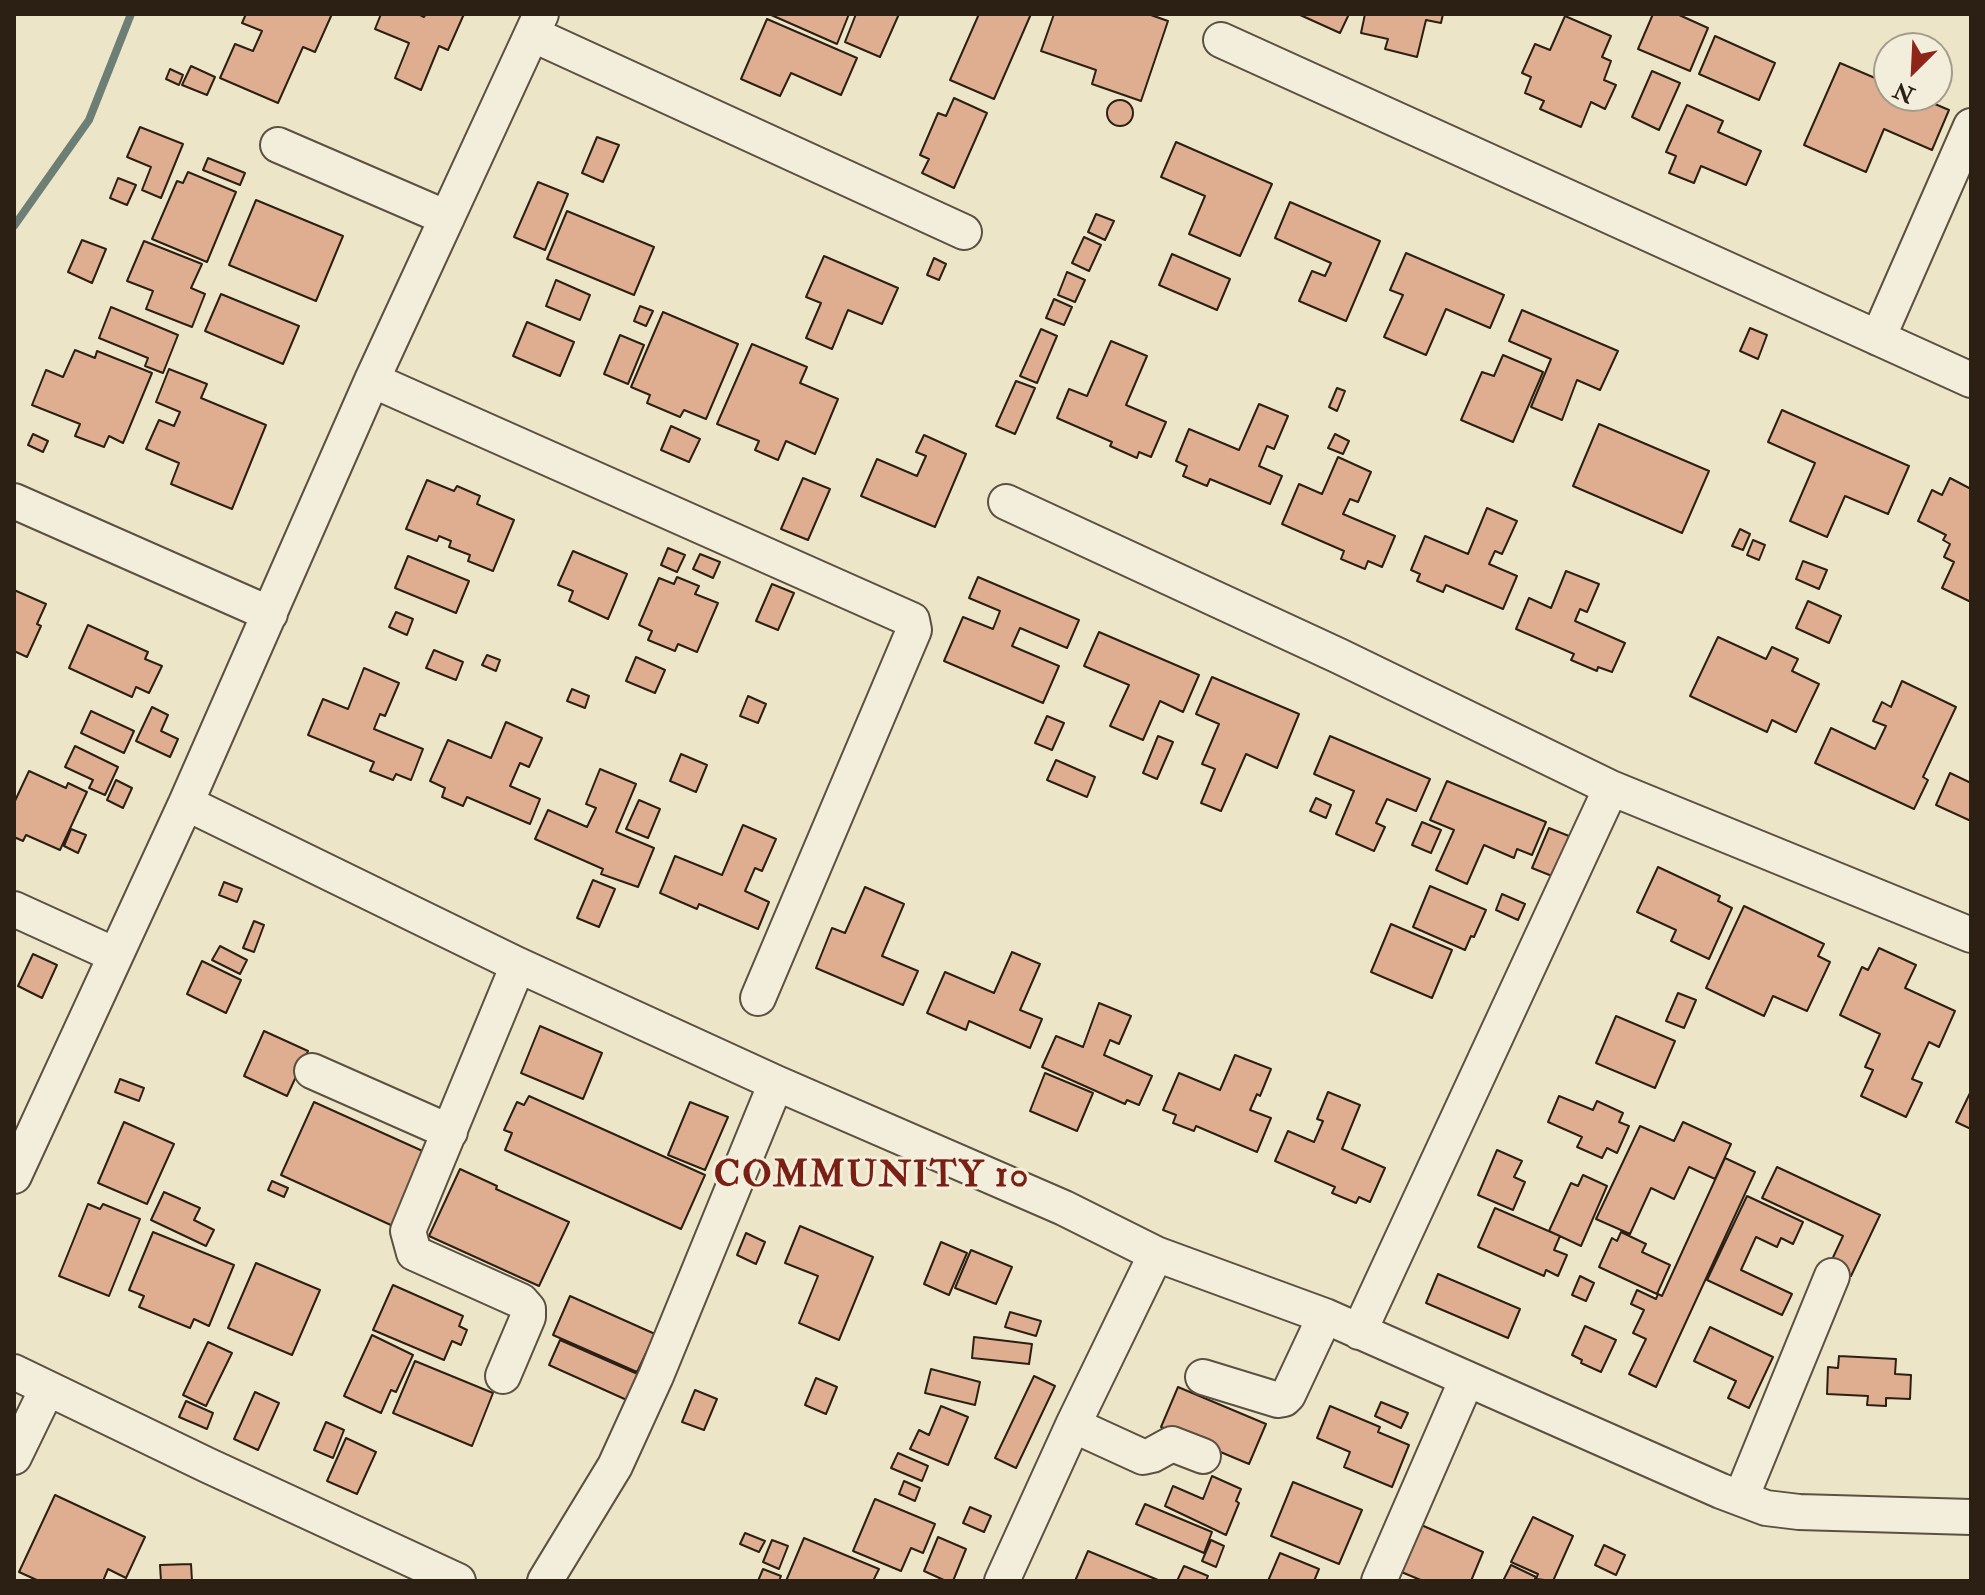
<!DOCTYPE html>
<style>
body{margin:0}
#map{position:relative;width:1985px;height:1595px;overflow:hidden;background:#ede5c8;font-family:"IM FELL Double Pica",serif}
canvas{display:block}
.frame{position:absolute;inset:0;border:16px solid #2c1f14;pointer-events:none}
.north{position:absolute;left:1873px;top:32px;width:80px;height:80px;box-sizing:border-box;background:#f3eedb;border:2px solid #a39b8b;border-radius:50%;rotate:204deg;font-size:22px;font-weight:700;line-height:32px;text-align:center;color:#2c1f14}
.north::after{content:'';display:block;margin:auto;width:28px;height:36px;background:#8f2418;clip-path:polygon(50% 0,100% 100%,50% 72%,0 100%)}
</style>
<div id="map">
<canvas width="1985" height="1595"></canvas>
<div class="frame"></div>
<div class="north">N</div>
</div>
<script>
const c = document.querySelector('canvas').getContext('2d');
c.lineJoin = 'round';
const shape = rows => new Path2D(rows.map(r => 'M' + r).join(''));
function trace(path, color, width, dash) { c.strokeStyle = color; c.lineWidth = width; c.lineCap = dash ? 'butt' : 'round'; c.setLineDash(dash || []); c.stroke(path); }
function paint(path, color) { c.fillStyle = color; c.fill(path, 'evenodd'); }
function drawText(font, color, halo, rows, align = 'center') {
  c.font = font + ' "IM FELL Double Pica",serif'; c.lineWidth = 6; c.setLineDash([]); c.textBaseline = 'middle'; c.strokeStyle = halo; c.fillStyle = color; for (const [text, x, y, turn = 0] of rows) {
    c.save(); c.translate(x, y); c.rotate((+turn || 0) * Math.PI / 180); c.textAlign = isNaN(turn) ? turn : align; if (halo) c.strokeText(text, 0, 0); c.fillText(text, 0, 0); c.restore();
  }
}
trace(shape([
 [14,226,89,120,131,14]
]), '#6d7f75', 8);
const building = shape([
 [246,14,332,14,315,52,303,47,278,103,220,78,235,44,253,51,262,31,242,23,246,14],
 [381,14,418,14,424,17,426,14,464,14,448,50,439,46,421,90,395,78,409,43,375,29,381,14],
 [769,14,849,14,837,44,769,14],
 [856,14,899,14,880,57,845,42,856,14],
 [979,14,1031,14,994,99,950,80,979,14],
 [1054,14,1148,14,1168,21,1141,101,1092,84,1096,70,1041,51,1054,14],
 [1298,14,1349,14,1340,33,1298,14],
 [1365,14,1443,14,1441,23,1426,20,1417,57,1385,49,1388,39,1361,33,1365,14],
 [1653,14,1677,14,1708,28,1690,71,1638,49,1653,14],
 [1565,16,1611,36,1602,57,1611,61,1604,80,1616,85,1605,109,1591,102,1581,127,1540,109,1544,101,1525,93,1531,77,1522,73,1535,44,1550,50,1565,16],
 [767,19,857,58,841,95,791,73,780,96,741,79,767,19],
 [1715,36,1775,63,1759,100,1699,74,1715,36],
 [1840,63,1889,84,1889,96,1916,96,1949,110,1932,150,1884,129,1866,172,1804,145,1840,63],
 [191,66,215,77,207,95,182,85,191,66],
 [170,69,183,75,179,85,166,79,170,69],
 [1652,71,1680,83,1659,130,1632,117,1652,71],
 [954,98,987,113,954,188,922,173,929,159,920,155,938,113,946,116,954,98],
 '1107 113a13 13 0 1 1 26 0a13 13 0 1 1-26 0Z',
 [1687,105,1723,121,1718,132,1761,151,1746,185,1701,166,1694,183,1669,173,1676,156,1666,152,1687,105],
 [140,127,183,144,161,198,142,190,151,167,127,157,140,127],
 [597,137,619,145,603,182,582,173,597,137],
 [1176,142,1272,184,1240,256,1189,234,1205,196,1161,177,1176,142],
 [208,158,245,173,240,185,203,170,208,158],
 [188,172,236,192,207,262,152,239,177,181,183,183,188,172],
 [118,178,136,185,127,205,110,198,118,178],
 [538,182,568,194,545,250,514,237,538,182],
 [256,200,343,236,316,301,229,265,256,200],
 [1290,202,1380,241,1346,321,1299,301,1312,271,1325,276,1331,263,1275,238,1290,202],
 [567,211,654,247,634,295,547,259,567,211],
 [1096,214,1114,221,1105,240,1088,232,1096,214],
 [1084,237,1101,245,1089,271,1072,263,1084,237],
 [82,240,106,249,92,283,68,272,82,240],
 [144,241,202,264,191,288,205,294,192,327,146,309,153,291,127,281,144,241],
 [1406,253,1504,295,1490,328,1446,309,1426,355,1384,337,1403,295,1390,290,1406,253],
 [1172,254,1230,279,1217,310,1159,285,1172,254],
 [824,256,898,288,882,324,848,310,832,349,806,338,821,303,806,297,824,256],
 [934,258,946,264,939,280,927,275,934,258],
 [1067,272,1085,280,1075,302,1058,295,1067,272],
 [556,280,590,295,580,320,546,306,556,280],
 [221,294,299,326,283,364,205,331,221,294],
 [1054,299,1072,307,1064,325,1046,318,1054,299],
 [640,306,653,311,646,326,634,321,640,306],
 [111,307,178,335,163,373,145,366,148,358,99,338,111,307],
 [1522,310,1618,351,1600,390,1577,380,1562,420,1531,407,1551,359,1509,341,1522,310],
 [663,312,738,344,706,419,684,410,680,417,647,403,650,395,631,387,663,312],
 [527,322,574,342,560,376,513,356,527,322],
 [1750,328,1767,335,1758,359,1740,351,1750,328],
 [1041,329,1057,336,1037,383,1020,376,1041,329],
 [620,335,644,345,628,384,604,374,620,335],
 [1111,341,1147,356,1126,405,1166,422,1151,457,1139,452,1137,458,1110,446,1112,442,1057,418,1069,389,1087,396,1111,341],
 [752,344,807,367,800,383,838,399,815,454,786,441,778,460,755,450,759,441,717,424,752,344],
 [75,350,95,358,97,351,152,373,123,443,109,436,104,447,75,436,80,424,32,405,46,370,63,377,75,350],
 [1503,355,1543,372,1513,442,1461,420,1482,372,1494,376,1503,355],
 [169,369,207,384,201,398,266,425,232,509,171,484,179,463,146,449,159,420,174,426,180,412,156,402,169,369],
 [1016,381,1035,388,1015,434,996,426,1016,381],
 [1337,388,1345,391,1337,411,1329,407,1337,388],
 [1259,404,1288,416,1274,449,1267,446,1259,466,1282,476,1270,504,1210,479,1207,486,1183,476,1187,466,1176,461,1189,429,1239,450,1259,404],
 [1782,410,1909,466,1888,514,1845,496,1827,537,1790,521,1815,463,1768,442,1782,410],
 [1599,424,1709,471,1682,533,1573,486,1599,424],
 [671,426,700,439,689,462,661,450,671,426],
 [33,434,48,441,43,452,28,445,33,434],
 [1335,434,1349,441,1343,454,1328,448,1335,434],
 [924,435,966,454,935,527,861,496,877,459,917,476,926,456,916,452,924,435],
 [1338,457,1371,472,1358,502,1350,499,1343,514,1395,536,1382,567,1368,561,1365,569,1341,559,1344,551,1282,524,1299,484,1322,494,1338,457],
 [803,478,830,489,808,540,781,529,803,478],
 [1950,478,1971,489,1971,602,1942,588,1954,562,1944,557,1950,544,1943,540,1946,535,1918,521,1932,490,1942,495,1950,478],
 [427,480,454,491,457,486,480,496,477,504,514,520,493,571,468,561,470,555,449,547,451,541,439,536,437,541,406,529,427,480],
 [1487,508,1517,521,1502,554,1495,551,1489,564,1517,576,1503,609,1446,585,1443,592,1417,581,1420,574,1411,570,1425,536,1468,554,1487,508],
 [1740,529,1750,534,1743,550,1732,546,1740,529],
 [1753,540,1765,545,1759,560,1747,555,1753,540],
 [668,548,685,555,677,572,661,565,668,548],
 [573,551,627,574,608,619,569,601,573,591,558,585,573,551],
 [700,554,720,562,713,578,693,569,700,554],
 [408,556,469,581,456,613,395,588,408,556],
 [1803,561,1827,570,1819,589,1796,579,1803,561],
 [1566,571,1599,584,1587,612,1580,609,1575,621,1625,643,1612,672,1598,667,1597,671,1571,660,1574,654,1516,629,1529,598,1551,608,1566,571],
 [677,577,699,586,695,594,718,603,697,652,678,644,675,651,648,640,652,631,639,625,659,578,674,584,677,577],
 [978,577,1079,620,1067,648,1020,628,1012,646,1059,666,1043,703,944,661,963,617,993,629,1000,611,969,598,978,577],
 [772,584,794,593,778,630,756,621,772,584],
 [14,590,46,604,37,624,41,626,27,657,14,651,14,590],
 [1808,601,1841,616,1829,643,1796,628,1808,601],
 [396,612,413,619,407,635,389,627,396,612],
 [88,625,148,652,145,659,162,666,149,693,136,687,132,697,69,668,88,625],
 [1099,632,1199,675,1183,712,1160,701,1143,740,1110,726,1129,685,1084,666,1099,632],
 [1718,637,1766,659,1772,647,1798,659,1792,671,1819,684,1796,732,1772,720,1767,732,1690,696,1718,637],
 [434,650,463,662,456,680,426,668,434,650],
 [487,655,500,660,496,671,482,665,487,655],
 [636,657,665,670,655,693,626,681,636,657],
 [364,668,399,683,385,716,380,714,374,729,423,749,411,780,396,774,393,780,370,771,374,762,308,735,323,699,348,709,364,668],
 [1212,677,1299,714,1277,768,1246,754,1221,811,1201,803,1215,769,1202,764,1219,724,1196,714,1212,677],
 [1902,681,1956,707,1923,777,1928,780,1914,809,1815,763,1831,728,1875,749,1886,726,1873,721,1882,702,1891,707,1902,681],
 [572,689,589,696,585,708,567,701,572,689],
 [748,696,766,704,758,723,740,716,748,696],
 [152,707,168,715,161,731,178,739,170,757,136,741,152,707],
 [91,711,134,731,124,753,81,733,91,711],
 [1047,716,1064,723,1052,750,1035,743,1047,716],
 [506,722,542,738,529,767,520,763,510,786,540,799,530,824,467,797,463,806,442,797,445,788,430,781,448,740,491,758,506,722],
 [1158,736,1173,742,1157,779,1143,773,1158,736],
 [1330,736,1430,779,1416,811,1387,799,1376,823,1385,827,1374,851,1336,834,1354,791,1314,774,1330,736],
 [75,746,118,767,105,795,89,788,93,780,65,767,75,746],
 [681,754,707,765,696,792,670,781,681,754],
 [1056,760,1095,777,1087,797,1047,780,1056,760],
 [600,769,636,784,616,832,654,848,638,887,601,874,603,869,535,839,548,810,587,827,596,808,586,804,600,769],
 [29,771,66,788,68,783,87,792,60,850,26,835,23,841,14,837,14,803,29,771],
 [1950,773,1971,783,1971,821,1936,805,1950,773],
 [116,780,132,788,123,808,107,800,116,780],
 [1447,781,1546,822,1532,855,1517,849,1514,858,1484,845,1467,884,1436,870,1454,830,1430,820,1447,781],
 [1316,798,1331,805,1326,818,1310,811,1316,798],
 [639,800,660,809,648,838,626,829,639,800],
 [1422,822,1441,830,1431,853,1412,845,1422,822],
 [743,825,776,839,762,871,755,868,745,891,769,902,758,929,699,904,697,909,660,893,675,856,722,875,743,825],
 [1549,828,1574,838,1557,878,1532,868,1549,828],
 [71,829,86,835,78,853,64,846,71,829],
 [1658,867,1720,896,1718,901,1732,908,1709,959,1671,941,1676,930,1637,912,1658,867],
 [593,880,615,889,599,927,577,918,593,880],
 [224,882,242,889,237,902,219,895,224,882],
 [1430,886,1486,910,1474,937,1471,936,1465,950,1413,927,1430,886],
 [865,887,904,904,882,956,918,971,903,1005,816,968,832,928,845,933,865,887],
 [1502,894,1525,904,1518,920,1496,910,1502,894],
 [1744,906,1824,944,1818,956,1830,962,1807,1011,1773,996,1764,1016,1706,988,1744,906],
 [254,921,264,925,254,952,243,948,254,921],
 [1391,924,1452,950,1432,998,1371,972,1391,924],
 [220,946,247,960,240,974,212,960,220,946],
 [1879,948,1916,965,1905,988,1955,1011,1939,1047,1929,1042,1912,1079,1922,1083,1906,1117,1861,1096,1873,1070,1865,1067,1880,1034,1840,1015,1862,967,1868,970,1879,948],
 [1012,952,1040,964,1020,1010,1042,1019,1030,1048,969,1021,966,1030,927,1013,945,972,994,993,1012,952],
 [33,954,57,965,42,998,18,986,33,954],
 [202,961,241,980,226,1013,187,994,202,961],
 [1678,993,1696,1000,1684,1028,1666,1021,1678,993],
 [1099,1003,1131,1016,1119,1044,1110,1040,1104,1055,1152,1076,1139,1105,1127,1100,1125,1104,1042,1067,1056,1036,1083,1047,1099,1003],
 [1616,1016,1675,1041,1655,1088,1596,1063,1616,1016],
 [540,1026,602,1053,583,1099,521,1073,540,1026],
 [264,1031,308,1051,287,1096,244,1076,264,1031],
 [1235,1055,1271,1069,1260,1096,1257,1094,1250,1110,1271,1118,1257,1152,1196,1126,1194,1131,1173,1123,1176,1115,1163,1110,1179,1073,1220,1090,1235,1055],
 [1045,1073,1093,1093,1077,1131,1030,1111,1045,1073],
 [120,1079,144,1088,139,1101,115,1092,120,1079],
 [1971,1091,1971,1129,1956,1122,1971,1091],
 [1328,1092,1360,1105,1342,1149,1385,1168,1370,1202,1359,1197,1356,1203,1332,1193,1335,1187,1275,1161,1288,1131,1314,1142,1323,1121,1317,1119,1328,1092],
 [529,1096,705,1175,681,1229,505,1150,512,1133,504,1130,517,1102,524,1105,529,1096],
 [1559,1096,1593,1110,1597,1101,1623,1113,1619,1122,1629,1126,1617,1153,1607,1148,1602,1158,1577,1147,1582,1137,1548,1122,1559,1096],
 [314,1102,427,1153,393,1226,281,1175,314,1102],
 [690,1102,728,1117,705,1170,668,1155,690,1102],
 [124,1122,174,1144,147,1204,98,1183,124,1122],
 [1683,1122,1731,1144,1715,1179,1689,1167,1674,1199,1651,1188,1630,1234,1596,1219,1640,1126,1674,1141,1683,1122],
 [1497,1150,1522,1161,1514,1177,1525,1182,1513,1210,1478,1195,1497,1150],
 [1725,1158,1755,1172,1656,1387,1629,1374,1646,1339,1633,1333,1644,1310,1631,1304,1637,1290,1656,1299,1658,1294,1662,1296,1725,1158],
 [1777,1167,1880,1215,1851,1276,1829,1266,1843,1236,1762,1198,1777,1167],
 [460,1169,497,1186,496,1189,569,1222,539,1286,429,1236,460,1169],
 [1583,1175,1607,1186,1581,1246,1549,1231,1571,1183,1578,1186,1583,1175],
 [272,1181,288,1188,284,1197,268,1190,272,1181],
 [164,1192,200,1208,194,1220,214,1230,206,1246,151,1220,164,1192],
 [1747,1196,1803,1222,1793,1244,1781,1238,1777,1247,1756,1237,1741,1270,1792,1294,1782,1315,1707,1280,1747,1196],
 [88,1204,100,1209,103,1204,140,1219,109,1296,59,1276,88,1204],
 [1495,1208,1560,1236,1554,1250,1567,1255,1558,1276,1546,1270,1544,1276,1478,1247,1495,1208],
 [800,1226,873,1257,839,1340,799,1323,818,1276,785,1263,800,1226],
 [153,1232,234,1265,209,1326,194,1319,190,1328,139,1307,144,1296,129,1290,153,1232],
 [1621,1232,1646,1244,1642,1252,1670,1265,1657,1294,1599,1267,1612,1238,1617,1241,1621,1232],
 [746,1233,765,1242,756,1264,737,1255,746,1233],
 [941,1242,967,1253,949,1295,924,1284,941,1242],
 [971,1250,1012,1267,996,1304,955,1288,971,1250],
 [256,1263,320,1290,292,1355,228,1328,256,1263],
 [1438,1274,1520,1309,1508,1338,1426,1303,1438,1274],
 [1580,1276,1594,1283,1586,1301,1572,1295,1580,1276],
 [393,1285,463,1316,459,1326,467,1330,461,1345,452,1341,444,1360,373,1330,393,1285],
 [570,1296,655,1334,637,1372,553,1335,570,1296],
 [1010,1312,1041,1321,1036,1336,1005,1327,1010,1312],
 [1585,1326,1616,1340,1601,1372,1581,1363,1582,1360,1572,1355,1585,1326],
 [1710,1327,1773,1357,1749,1408,1728,1398,1736,1381,1694,1361,1710,1327],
 [372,1335,413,1355,396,1392,391,1390,381,1413,344,1396,372,1335],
 [974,1337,1032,1344,1029,1364,972,1358,974,1337],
 [560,1340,640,1375,629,1401,549,1365,560,1340],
 [208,1342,232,1353,206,1406,183,1395,208,1342],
 [1839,1356,1896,1359,1895,1374,1911,1375,1910,1399,1886,1398,1886,1406,1867,1405,1868,1396,1827,1394,1828,1367,1838,1368,1839,1356],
 [415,1361,493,1393,472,1446,393,1413,415,1361],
 [931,1369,980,1382,975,1405,925,1393,931,1369],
 [1034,1376,1055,1386,1016,1468,995,1458,1034,1376],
 [816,1378,837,1387,826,1414,805,1405,816,1378],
 [1178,1387,1266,1424,1249,1464,1161,1427,1178,1387],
 [695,1390,717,1399,704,1430,682,1422,695,1390],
 [255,1392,279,1403,258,1450,234,1439,255,1392],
 [186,1401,213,1413,207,1429,179,1417,186,1401],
 [1381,1402,1408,1413,1401,1428,1375,1416,1381,1402],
 [941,1406,968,1417,948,1465,910,1449,919,1430,929,1435,941,1406],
 [1330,1406,1380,1427,1378,1432,1409,1445,1392,1487,1344,1467,1350,1452,1317,1438,1330,1406],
 [326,1422,344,1430,333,1458,314,1450,326,1422],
 [346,1438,376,1452,357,1494,327,1481,346,1438],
 [898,1453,928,1466,922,1481,891,1468,898,1453],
 [1212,1476,1241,1489,1236,1501,1239,1503,1226,1535,1165,1506,1173,1486,1203,1499,1212,1476],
 [904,1481,920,1488,915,1501,899,1494,904,1481],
 [1293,1482,1362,1510,1339,1564,1271,1536,1293,1482],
 [55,1495,145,1537,126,1578,108,1569,103,1581,39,1581,19,1572,55,1495],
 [875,1499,935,1524,923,1553,911,1548,901,1571,853,1551,875,1499],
 [1145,1504,1212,1532,1204,1553,1136,1524,1145,1504],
 [970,1507,991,1516,984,1532,963,1523,970,1507],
 [1533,1517,1573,1536,1553,1581,1536,1579,1538,1574,1511,1562,1533,1517],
 [1419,1524,1483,1552,1471,1581,1423,1581,1399,1571,1419,1524],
 [745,1533,765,1541,759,1552,740,1544,745,1533],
 [938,1537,966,1549,953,1581,946,1581,924,1571,938,1537],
 [804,1538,879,1569,873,1581,786,1581,804,1538],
 [772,1540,788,1546,779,1569,763,1562,772,1540],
 [1211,1540,1224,1546,1216,1567,1202,1561,1211,1540],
 [1604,1545,1625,1555,1616,1575,1595,1565,1604,1545],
 [1088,1551,1158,1580,1158,1581,1075,1581,1088,1551],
 [1280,1553,1319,1569,1314,1581,1268,1581,1280,1553],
 [191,1564,192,1581,161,1581,160,1565,191,1564],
 [1511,1565,1536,1577,1534,1581,1503,1581,1511,1565],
 [1184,1566,1208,1576,1206,1581,1177,1581,1184,1566],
 [763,1569,781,1576,779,1581,758,1581,763,1569]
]);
paint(building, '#dfae90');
trace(building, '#2c1f14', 2);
const minor = shape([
 [534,35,964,232],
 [1221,40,1971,380],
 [278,145,447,218],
 [1878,338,1971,126],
 [372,380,912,620,914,630,758,998],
 [14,501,270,614],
 [1006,502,1339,656,1611,788,1359,1332],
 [1611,788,1971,935],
 [186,803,518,965,776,1083,1064,1208,1156,1254,1325,1316,1721,1491,1766,1508,1799,1512,1971,1517],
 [14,909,115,955],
 [312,1071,450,1132],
 [14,1176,186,803,372,380,541,14],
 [14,1372,207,1465,458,1581],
 [503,1376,528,1317,528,1309,521,1301,414,1253,408,1231,518,965],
 [1203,1377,1278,1400,1284,1399,1288,1395,1325,1316],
 [1073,1425,1143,1457,1152,1455,1172,1444,1203,1456],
 [14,1457,47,1389],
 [1741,1498,1832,1276],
 [545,1581,615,1466,656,1376,776,1083],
 [1002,1581,1073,1425,1156,1254],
 [1379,1581,1467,1379]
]);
trace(minor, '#5c5041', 38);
trace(minor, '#f3eedb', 34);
c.letterSpacing = '2px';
drawText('bold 36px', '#7a1f14', '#f3eedb', [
 ["COMMUNITY 10",872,1178]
]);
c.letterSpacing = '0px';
</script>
